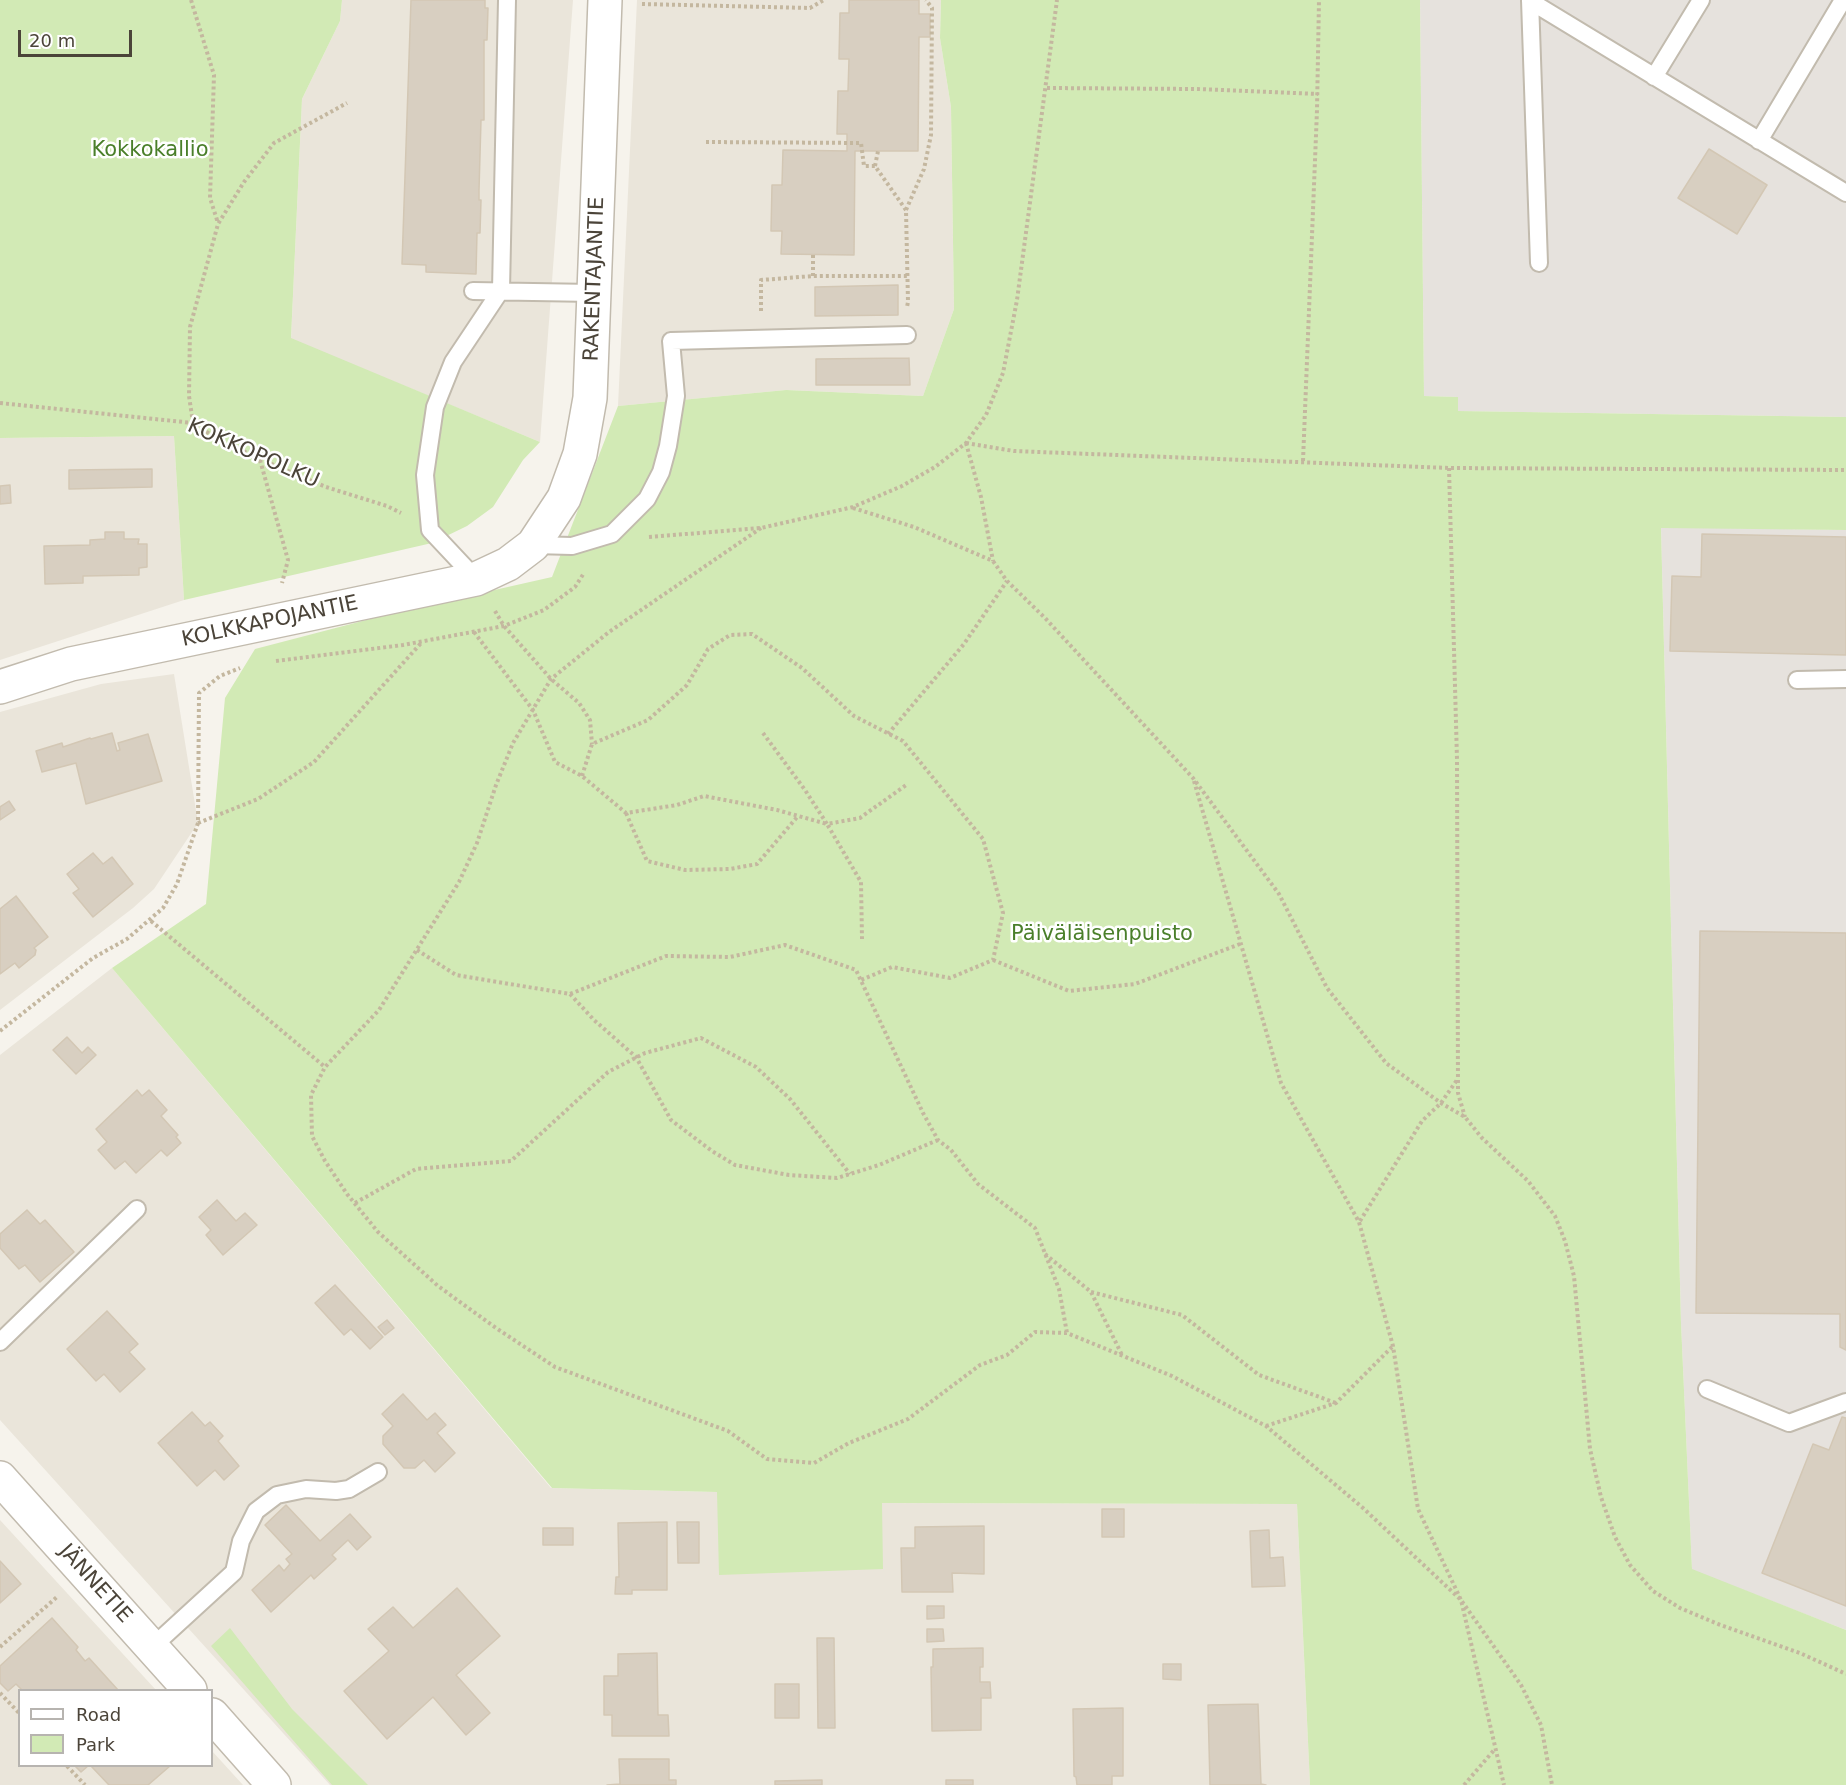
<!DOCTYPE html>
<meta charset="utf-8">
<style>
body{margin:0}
#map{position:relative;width:1846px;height:1785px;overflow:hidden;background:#f6f3ec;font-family:"DejaVu Sans",sans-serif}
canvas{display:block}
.legend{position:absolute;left:18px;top:1689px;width:195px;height:78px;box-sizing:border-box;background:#fff;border:2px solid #b7b4b0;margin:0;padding:8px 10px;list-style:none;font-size:18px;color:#4b4439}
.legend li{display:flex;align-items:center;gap:12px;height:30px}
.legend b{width:30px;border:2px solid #b7b4b0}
.scale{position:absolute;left:18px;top:30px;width:114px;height:27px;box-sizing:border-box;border:3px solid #4b4439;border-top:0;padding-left:8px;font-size:18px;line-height:21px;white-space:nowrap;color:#4b4439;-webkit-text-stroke:4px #fff;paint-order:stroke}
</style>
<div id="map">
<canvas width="1846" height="1785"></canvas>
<ul class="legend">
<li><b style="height:8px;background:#fff"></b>Road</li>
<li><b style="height:16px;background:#d2eab5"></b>Park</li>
</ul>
<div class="scale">20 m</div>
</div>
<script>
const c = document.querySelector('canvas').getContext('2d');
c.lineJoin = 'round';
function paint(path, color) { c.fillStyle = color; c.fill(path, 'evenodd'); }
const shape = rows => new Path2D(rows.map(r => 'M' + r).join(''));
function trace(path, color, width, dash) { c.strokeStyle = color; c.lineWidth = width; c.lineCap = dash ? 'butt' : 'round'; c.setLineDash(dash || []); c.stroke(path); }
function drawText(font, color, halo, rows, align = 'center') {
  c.font = font + ' "DejaVu Sans",sans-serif'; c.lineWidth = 5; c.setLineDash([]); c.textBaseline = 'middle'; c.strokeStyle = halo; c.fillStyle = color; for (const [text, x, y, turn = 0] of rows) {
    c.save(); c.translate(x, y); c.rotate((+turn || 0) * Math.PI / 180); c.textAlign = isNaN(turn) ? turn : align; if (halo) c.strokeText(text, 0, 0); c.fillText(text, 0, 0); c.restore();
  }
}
paint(shape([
 [342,0,573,0,540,442,291,339,302,99,340,21],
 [637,0,941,0,940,38,951,107,954,309,923,396,786,390,618,406],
 [174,436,184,600,0,660,0,438],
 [174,674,198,823,154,889,133,908,0,1010,0,712,101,684],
 [112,968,551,1488,717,1492,881,1503,1297,1504,1310,1785,330,1785,0,1420,0,1055],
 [0,1520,156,1690,20,1690,20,1766,212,1766,212,1751,243,1785,0,1785]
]), '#eae5da');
paint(shape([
 [1420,0,1846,0,1846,417,1457,411,1457,397,1424,396],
 [1661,527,1846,530,1846,1630,1692,1570,1681,1323]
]), '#e6e2dd');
paint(shape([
 [0,0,342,0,340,21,302,99,291,338,540,442,523,460,493,507,467,526,432,543,184,600,174,436,0,438],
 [941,0,1420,0,1424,396,1458,397,1458,411,1846,417,1846,530,1661,528,1681,1323,1692,1569,1846,1630,1846,1785,1310,1785,1297,1504,882,1503,883,1569,719,1575,717,1492,552,1488,112,968,206,904,225,698,255,649,397,612,552,577,618,406,786,390,923,396,954,309,951,107,940,38],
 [230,1628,292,1709,368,1785,332,1785,211,1646]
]), '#d2eab5');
const building = shape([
 [411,0,485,0,485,8,488,8,487,40,484,40,484,120,481,120,479,190,479,200,481,200,480,233,477,233,476,274,426,272,426,265,402,264,411,0],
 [849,0,919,0,919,14,930,14,930,37,919,37,918,151,855,151,854,255,781,254,782,231,771,231,772,185,782,185,783,150,847,151,847,134,837,134,838,91,848,91,849,59,839,59,840,13,849,13,849,0],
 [1709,149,1767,185,1737,234,1678,198,1709,149],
 [898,285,898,315,815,316,815,287,898,285],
 [909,358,910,385,816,385,816,359,909,358],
 [152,469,152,487,69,489,69,470,152,469],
 [10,485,11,503,0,504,0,486,10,485],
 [105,532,124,532,124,539,139,539,138,544,147,544,147,567,139,568,139,575,83,576,83,583,45,584,44,546,90,545,90,540,105,539,105,532],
 [1702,534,1846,537,1846,655,1670,651,1672,576,1701,577,1702,534],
 [112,733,117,751,120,750,118,743,148,734,162,781,86,804,76,763,42,772,36,751,62,743,63,747,90,738,91,739,112,733],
 [9,801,15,810,0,820,0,807,9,801],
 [93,853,103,864,112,857,133,884,93,917,73,893,79,889,67,874,93,853],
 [16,896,48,937,34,948,36,950,35,955,19,968,15,963,0,974,0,909,16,896],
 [1700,931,1846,933,1846,1350,1840,1347,1840,1314,1696,1313,1700,931],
 [67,1037,82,1053,88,1047,96,1055,76,1074,53,1050,67,1037],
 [137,1090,142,1096,149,1090,167,1110,161,1116,178,1135,176,1137,181,1143,167,1156,161,1150,136,1173,125,1161,115,1169,98,1150,107,1142,96,1129,137,1090],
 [217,1200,236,1221,245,1213,257,1225,223,1255,206,1235,211,1230,199,1217,217,1200],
 [27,1210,40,1224,45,1220,74,1252,40,1282,25,1265,19,1269,0,1248,0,1234,27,1210],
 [335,1285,383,1337,370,1349,351,1329,344,1335,315,1303,335,1285],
 [107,1311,138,1344,129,1352,145,1369,120,1392,104,1374,96,1381,67,1349,107,1311],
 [387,1320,394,1328,385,1335,378,1327,387,1320],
 [403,1394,427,1420,435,1413,446,1425,437,1433,455,1453,435,1472,424,1460,415,1468,404,1468,383,1444,383,1436,393,1426,382,1414,403,1394],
 [192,1412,205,1426,210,1422,223,1436,218,1441,239,1466,224,1480,215,1470,197,1486,158,1443,192,1412],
 [1842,1417,1846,1418,1846,1606,1762,1573,1813,1444,1829,1450,1842,1417],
 [286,1505,320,1541,350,1514,371,1537,357,1550,348,1540,332,1555,336,1559,314,1579,311,1575,271,1612,252,1590,279,1565,284,1571,290,1564,286,1559,292,1554,265,1525,286,1505],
 [1102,1509,1124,1509,1124,1537,1102,1537,1102,1509],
 [667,1522,667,1590,632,1590,632,1594,615,1594,616,1577,619,1577,618,1523,667,1522],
 [677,1522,699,1522,699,1563,678,1563,677,1522],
 [984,1526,984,1574,952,1573,953,1592,902,1592,901,1548,915,1548,915,1527,984,1526],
 [543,1528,573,1528,573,1545,543,1545,543,1528],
 [1269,1530,1270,1558,1283,1557,1285,1586,1252,1587,1250,1531,1269,1530],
 [0,1561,21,1584,0,1603,0,1561],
 [457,1588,500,1636,456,1675,490,1713,466,1735,433,1697,387,1739,344,1691,389,1651,368,1629,393,1607,413,1628,457,1588],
 [927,1606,944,1606,944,1618,927,1619,927,1606],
 [52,1618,78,1647,76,1650,85,1661,89,1658,118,1690,22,1690,16,1684,8,1691,0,1683,0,1666,52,1618],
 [927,1629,943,1629,944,1641,927,1642,927,1629],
 [817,1638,834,1638,835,1728,818,1728,817,1638],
 [983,1648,983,1667,980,1667,980,1682,990,1682,991,1698,981,1698,981,1730,932,1731,931,1667,933,1667,933,1649,983,1648],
 [657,1653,658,1715,668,1715,669,1736,612,1736,612,1715,604,1715,604,1676,618,1676,618,1654,657,1653],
 [1163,1664,1181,1664,1181,1680,1163,1679,1163,1664],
 [775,1684,799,1684,799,1718,775,1718,775,1684],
 [1258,1704,1261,1784,1266,1785,1210,1785,1208,1705,1258,1704],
 [1123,1708,1123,1776,1112,1776,1112,1785,1077,1785,1076,1777,1074,1776,1073,1709,1123,1708],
 [619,1759,669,1759,669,1780,676,1780,676,1785,607,1785,620,1784,619,1759],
 [75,1766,88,1766,81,1772,75,1766],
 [91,1766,170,1766,148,1785,109,1785,91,1766],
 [822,1780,822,1785,775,1785,775,1781,822,1780],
 [946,1780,973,1780,973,1785,946,1785,946,1780]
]);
paint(building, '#d8cfc1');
trace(building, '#d3c7b4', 1.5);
const service = shape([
 [1530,0,1539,263],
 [1530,1,1846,193],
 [1654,77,1701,0],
 [1759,141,1843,0],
 [473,291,594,293],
 [533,545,572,546,612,534,647,499,661,472,668,446,676,396,671,341,907,335],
 [476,579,430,530,425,475,435,407,453,362,501,290,507,0],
 [1797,680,1846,679],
 [0,1342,137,1209],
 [1707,1389,1789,1423,1846,1402],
 [151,1648,234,1572,241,1541,256,1511,277,1495,306,1489,336,1491,349,1489,378,1472]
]);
const minor = shape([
 [0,687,71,664,476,579,508,564,533,545,564,498,580,454,590,398,605,0],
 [0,1478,190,1690],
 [212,1715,274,1785]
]);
trace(service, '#c2bbae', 20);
trace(minor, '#c2bbae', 36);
trace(shape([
 [191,0,214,75,210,198,218,223],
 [642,4,810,8,824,0],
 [1047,88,1197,89,1318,94],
 [706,142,861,143,864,166,875,166,906,210,908,302,907,307],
 [875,166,878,151],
 [906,210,924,169,931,135,932,8,926,0],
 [813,276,813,254],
 [761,311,761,280,813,276,908,276],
 [0,403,193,423,216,438,260,459,326,487,387,506,401,513],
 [193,423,189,396,190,327,218,224,244,182,274,143,347,103],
 [966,443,1014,451,1449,468,1846,470],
 [966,443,981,497,993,561],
 [260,460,288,560,282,583],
 [1303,461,1317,110,1319,0],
 [1449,468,1457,759,1458,1093,1465,1117],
 [853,508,914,527,993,561,1007,581,1045,618,1193,778,1279,894,1327,988,1386,1063,1441,1103,1465,1117,1482,1138,1528,1181,1555,1216,1565,1241,1574,1276,1590,1449,1601,1497,1615,1537,1630,1565,1653,1591,1680,1608,1718,1624,1800,1653,1846,1674],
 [761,528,609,632,551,679,513,743,496,785,477,843,459,882,379,1010,325,1067,311,1095,312,1136,325,1161,347,1194,378,1232,438,1286,496,1328,555,1367,728,1431,767,1459,814,1463,849,1443,908,1419,980,1365,1007,1355,1035,1332,1067,1333,1172,1376,1266,1426,1363,1508,1461,1600,1521,1685,1541,1725,1552,1785],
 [649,537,761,528,853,507,902,486,935,467,966,443,986,415,1003,373,1017,300,1057,0],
 [495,611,504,626,551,679,579,703,590,720,592,744],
 [474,632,533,710,555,762,582,776,626,813,677,805,704,796,777,810,827,824,861,882,862,939],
 [276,661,403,645,504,626,544,610,575,587,584,573],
 [763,733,805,790,827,824,860,818,906,785],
 [888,734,964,644,1007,581],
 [582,776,592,744,648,720,687,685,708,649,730,635,752,634,802,668,854,716,903,741,983,839,1003,913,993,960,950,978,892,967,861,980],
 [1194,781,1281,1083,1359,1222,1393,1346,1418,1509,1461,1600,1504,1785],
 [626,813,647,861,685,870,730,869,757,864,798,816],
 [198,823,258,799,314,762,422,642],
 [151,921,325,1067],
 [417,950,456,975,570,994,666,956,730,957,785,945,856,970,923,1113,938,1140,951,1150,978,1184,1035,1228,1059,1289,1067,1333],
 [993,960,1069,991,1135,984,1240,944],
 [570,994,594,1020,636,1057,671,1120,712,1151,735,1165,789,1175,837,1178,879,1165,938,1140],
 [0,1031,93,958,127,939,163,908,177,884,198,823,199,693,220,676,240,668],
 [355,1203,416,1169,511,1161,608,1072,645,1053,701,1038,756,1067,790,1099,850,1174],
 [1360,1221,1422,1121,1441,1103,1457,1080],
 [1045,1254,1091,1292,1122,1355],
 [1091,1292,1182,1315,1259,1375,1336,1403],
 [1266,1426,1336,1403,1392,1347],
 [0,1647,58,1596],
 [0,1693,20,1714],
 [67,1766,85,1785],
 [1464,1785,1495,1749]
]), '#c4b79f', 4, [3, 3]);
trace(service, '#fff', 16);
trace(minor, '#fff', 33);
drawText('21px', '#4a7f2a', '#fff', [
 ["Kokkokallio",150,151],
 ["Päiväläisenpuisto",1102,935]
]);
drawText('21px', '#4b4439', '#fff', [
 ["RAKENTAJANTIE",595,279,-88],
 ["KOKKOPOLKU",253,454,24],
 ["KOLKKAPOJANTIE",270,622,-12],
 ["JÄNNETIE",95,1584,48]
]);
</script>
